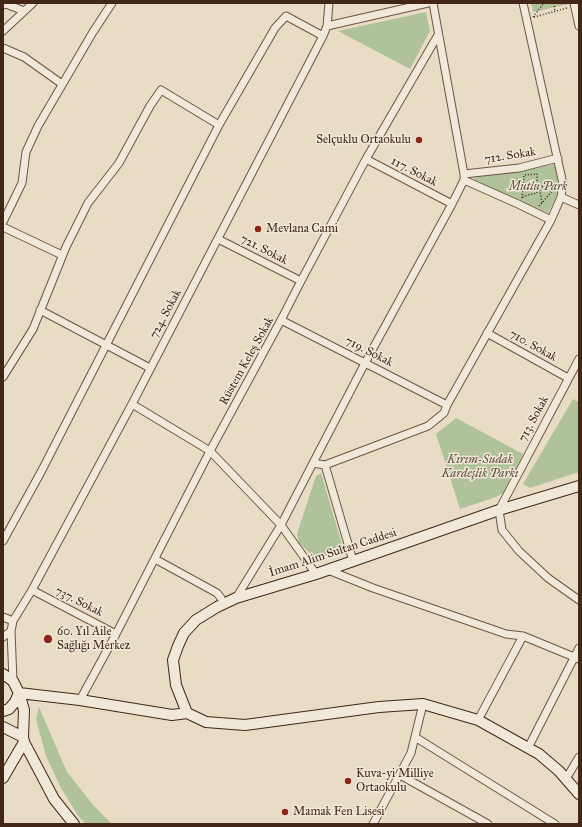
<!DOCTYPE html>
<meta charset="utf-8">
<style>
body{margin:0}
#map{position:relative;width:582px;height:827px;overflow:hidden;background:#e8ddc4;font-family:"IM FELL Great Primer",serif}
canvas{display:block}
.frame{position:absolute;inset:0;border:4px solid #422616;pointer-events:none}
</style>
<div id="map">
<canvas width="582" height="827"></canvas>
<div class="frame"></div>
</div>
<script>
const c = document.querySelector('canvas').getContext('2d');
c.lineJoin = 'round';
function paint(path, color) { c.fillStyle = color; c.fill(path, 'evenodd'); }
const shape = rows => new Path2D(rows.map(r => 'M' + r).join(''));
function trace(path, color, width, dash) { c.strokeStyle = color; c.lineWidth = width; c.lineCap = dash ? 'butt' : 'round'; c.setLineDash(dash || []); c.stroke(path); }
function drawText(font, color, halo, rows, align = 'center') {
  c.font = font + ' "IM FELL Great Primer",serif'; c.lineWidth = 3; c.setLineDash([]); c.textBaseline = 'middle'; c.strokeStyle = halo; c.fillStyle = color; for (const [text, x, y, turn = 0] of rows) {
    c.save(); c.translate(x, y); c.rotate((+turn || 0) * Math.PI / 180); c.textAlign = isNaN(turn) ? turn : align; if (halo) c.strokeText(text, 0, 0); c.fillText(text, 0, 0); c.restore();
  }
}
paint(shape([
 [531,3,569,3,569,4,533,12],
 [426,12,430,31,410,69,338,31],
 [555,164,558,184,556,197,548,213,474,180,475,175,516,171],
 [573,399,579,402,579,472,530,488,523,484],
 [456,418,523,454,503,493,496,497,460,509,436,434],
 [321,473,343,548,320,559,314,557,299,543,297,534,316,476],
 [39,707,51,735,67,772,94,806,112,824,86,824,79,817,61,788,46,756,36,719]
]), '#afc29a');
const street = shape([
 [574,3,579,26],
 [3,5,6,4,24,11],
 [327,26,428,3],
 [3,31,33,3],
 [3,48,24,57,62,84],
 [366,159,452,204],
 [464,174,519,168,558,158],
 [464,180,518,204,551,220],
 [561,197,579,205],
 [3,222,22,183,26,152,38,126,93,32,112,3],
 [3,227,62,255],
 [218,239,301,281],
 [40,310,150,368],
 [281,320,447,405],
 [487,333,568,378],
 [579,359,499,510,502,530,519,551,548,578,579,600],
 [3,377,33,329,66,247,88,203,119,163,150,106,161,90,219,125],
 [132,404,210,451,281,525,316,574],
 [313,463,365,363,452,204,464,180,464,174,433,3],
 [325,465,353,561],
 [3,541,41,472,219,125,275,28,286,16,323,36],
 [155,559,217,593,221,598,224,604],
 [328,570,373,588,506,634,523,636,579,659],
 [32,590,116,634],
 [236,598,281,525,313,463,325,465,428,426,444,413,447,405,551,220,561,197,563,184,523,3],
 [3,617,13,621],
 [3,637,11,631],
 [13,681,11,631,13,621,32,590,132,404,323,36,327,26,329,3],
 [80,700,116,634,210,451,281,320,301,281,366,159,438,35],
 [478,720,523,636],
 [415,737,555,824],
 [528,748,579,648],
 [400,775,488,824],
 [566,779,579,757],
 [373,824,411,753,423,704]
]);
const secondary = shape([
 [3,674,13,681,19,693,24,710,23,737,24,742,54,799,74,824],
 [19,693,80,700,172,715,187,713,206,722,245,725,379,707,423,704,478,720,539,754,559,771,579,794],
 [3,711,9,709,15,702,19,693],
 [187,713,176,685,173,660,178,646,184,633,196,620,217,607,236,598,316,574,499,510,579,486],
 [3,727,23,737],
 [3,778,24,742]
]);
trace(street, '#6c5442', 9);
trace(secondary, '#422616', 12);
trace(shape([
 [554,3,555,11],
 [533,17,544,3],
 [534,17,567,8],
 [522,198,524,175,537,174,537,193,524,196,523,197],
 [539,206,542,203,552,191,539,185,542,203]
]), '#422616', 1.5, [1, 2]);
trace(street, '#f0e9d9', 7);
trace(secondary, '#f0e9d9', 10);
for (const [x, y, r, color] of [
 [419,140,4,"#8f2418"],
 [258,229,4,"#8f2418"],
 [48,639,5,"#8f2418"],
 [348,781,4,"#8f2418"],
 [285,812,4,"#8f2418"]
]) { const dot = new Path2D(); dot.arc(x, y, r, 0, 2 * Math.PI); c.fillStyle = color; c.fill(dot); trace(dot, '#f0e9d9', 1.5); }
drawText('12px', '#422616', '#f0e9d9', [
 ["Selçuklu Ortaokulu",411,140,"right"],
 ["Mevlana Cami",266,229],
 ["60. Yıl Aile",57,632],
 ["Sağlığı Merkez",57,646],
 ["Kuva-yi Milliye",356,774],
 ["Ortaokulu",356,788],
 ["Mamak Fen Lisesi",293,812]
], 'left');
drawText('12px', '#422616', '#f0e9d9', [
 ["712. Sokak",510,156,-9],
 ["117. Sokak",414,172,27],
 ["721. Sokak",264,250,27],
 ["724. Sokak",166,314,-62],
 ["710. Sokak",533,346,29],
 ["719. Sokak",369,352,27],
 ["Rüstem Keleş Sokak",247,361,-61],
 ["713. Sokak",534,419,-62],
 ["İmam Alim Sultan Caddesi",333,553,-18],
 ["737. Sokak",79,602,27]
]);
drawText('italic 12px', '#5d4d37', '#f0e9d9', [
 ["Mutlu Park",538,187],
 ["Kırım-Sudak",480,460],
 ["Kardeşlik Parkı",480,474]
]);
</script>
